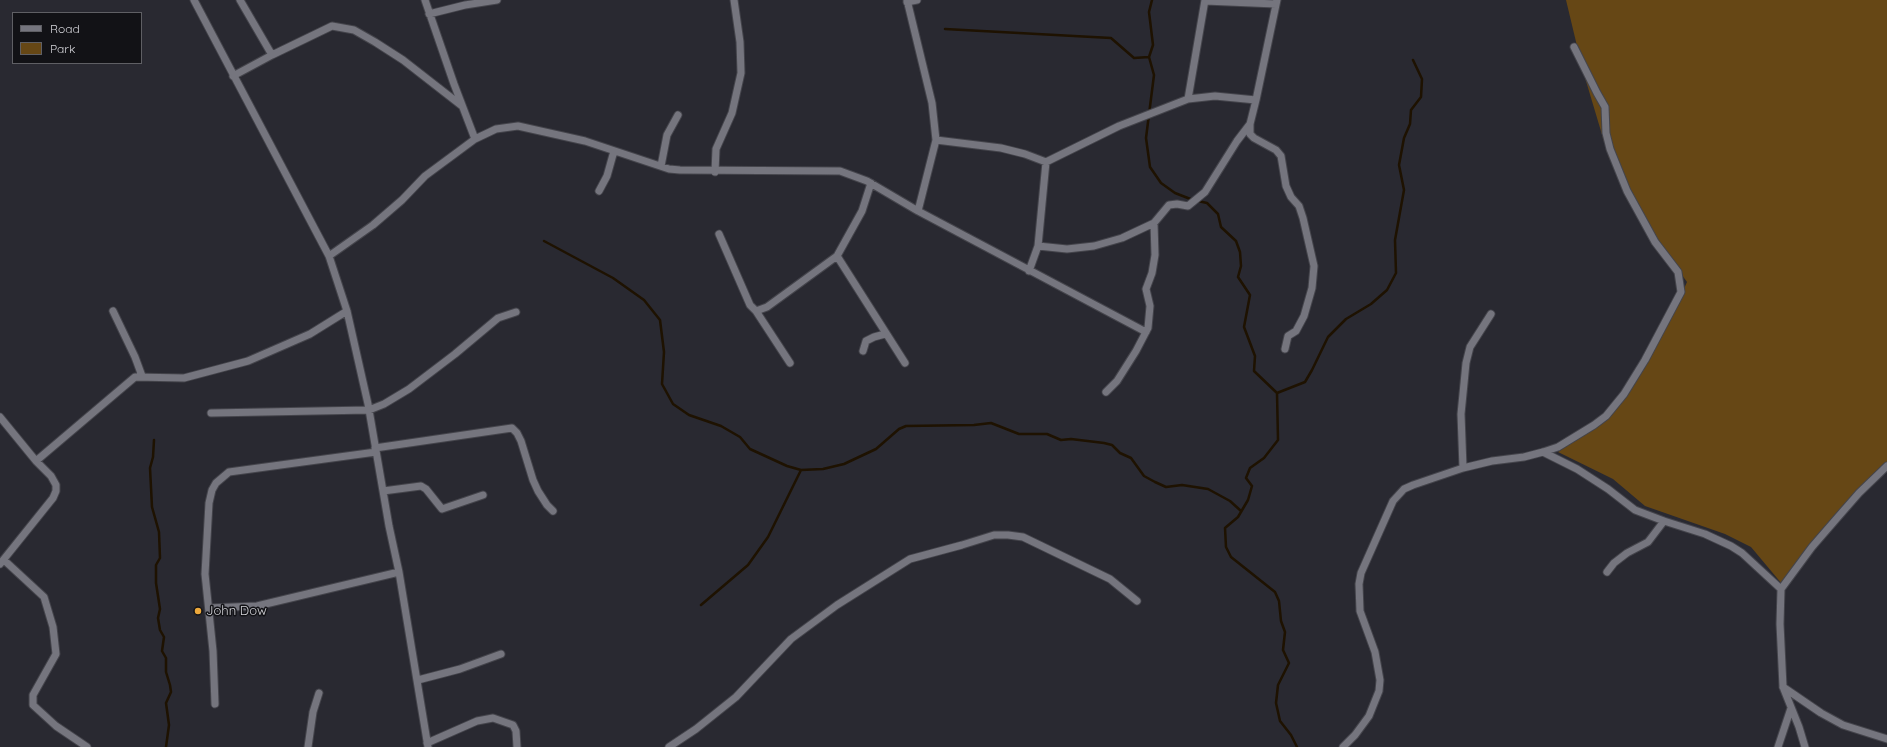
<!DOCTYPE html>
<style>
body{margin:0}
#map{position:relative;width:1887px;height:747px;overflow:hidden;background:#292931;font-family:Quicksand,sans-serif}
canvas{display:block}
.legend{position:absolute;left:12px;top:12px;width:130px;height:52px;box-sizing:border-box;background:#121216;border:1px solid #5f5f64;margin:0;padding:5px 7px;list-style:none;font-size:12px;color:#d3d3d8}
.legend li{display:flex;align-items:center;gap:8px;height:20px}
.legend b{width:20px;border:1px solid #5f5f64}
</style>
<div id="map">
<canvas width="1887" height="747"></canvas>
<ul class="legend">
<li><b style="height:5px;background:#75757e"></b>Road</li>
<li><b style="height:11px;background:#664715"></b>Park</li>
</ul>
</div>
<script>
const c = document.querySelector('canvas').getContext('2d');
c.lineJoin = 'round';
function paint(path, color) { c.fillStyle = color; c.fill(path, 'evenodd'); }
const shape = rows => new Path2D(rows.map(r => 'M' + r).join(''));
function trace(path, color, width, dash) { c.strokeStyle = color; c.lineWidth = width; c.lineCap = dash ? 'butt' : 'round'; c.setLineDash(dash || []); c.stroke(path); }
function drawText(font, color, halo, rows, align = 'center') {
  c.font = font + ' Quicksand,sans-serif'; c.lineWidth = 3; c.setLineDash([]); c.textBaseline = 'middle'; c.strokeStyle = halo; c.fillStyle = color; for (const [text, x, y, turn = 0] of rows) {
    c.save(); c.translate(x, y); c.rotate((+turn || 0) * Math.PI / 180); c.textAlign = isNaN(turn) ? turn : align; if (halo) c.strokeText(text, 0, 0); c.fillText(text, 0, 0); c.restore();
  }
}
paint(shape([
 [1566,0,1887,0,1887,465,1782,584,1751,547,1725,534,1645,506,1613,479,1558,452,1609,417,1670,320,1687,282,1659,243,1609,158,1583,71]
]), '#664715');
trace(shape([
 [1152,0,1149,12,1153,45,1149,57,1154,75,1146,138,1150,167,1161,183,1175,193,1193,200],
 [945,29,1111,38,1134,58,1149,57],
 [1198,201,1207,203,1218,214,1221,227,1236,241,1240,252,1241,266,1238,277,1250,295,1244,327,1255,356,1254,371,1277,393],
 [544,241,613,278,644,300,660,320,664,352,662,384,673,404,689,415,721,426,740,437,750,449,787,466,801,470,823,469,844,464,876,449,899,429,906,426,974,425,991,423,1019,434,1047,434,1061,440,1071,439,1104,443,1112,445,1120,453,1131,458,1144,476,1155,482,1166,487,1182,485,1208,489,1230,501,1241,511],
 [154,440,153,457,150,468,152,507,159,532,160,558,156,565,156,583,160,609,158,618,160,630,164,637,162,651,166,658,166,672,170,685,171,692,166,703,169,725,166,747],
 [701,605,748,565,768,537,801,470],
 [1297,747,1291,735,1280,721,1276,703,1278,685,1289,663,1283,650,1285,632,1281,621,1279,601,1275,592,1231,557,1226,547,1225,528,1238,517,1248,500,1252,486,1246,478,1250,468,1264,458,1278,440,1277,393,1305,382,1312,370,1328,337,1346,319,1371,304,1387,290,1396,273,1395,240,1404,190,1399,165,1404,138,1410,124,1411,110,1421,97,1422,79,1413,60]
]), '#1e1201', 2.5);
const minor = shape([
 [194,0,329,256,347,311,368,404,389,526,399,572,428,747],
 [240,0,272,55],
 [907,0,932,103,936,140,918,211,1146,332],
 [1205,0,1188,99,1215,96,1256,100,1277,0],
 [1205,1,1276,4],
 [907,2,917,0],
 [429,14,465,5,497,0],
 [233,76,272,55,332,26,354,30,375,42,403,60,462,106],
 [1256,100,1250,124,1250,134,1254,138,1276,150,1281,156,1286,186,1291,197,1299,206,1303,218,1314,266,1312,288,1304,316,1296,331,1288,336,1285,349],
 [475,139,496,129,518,126,585,141,669,169,680,170,840,171,867,181,918,211],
 [936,140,1001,148,1025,154,1046,162,1038,246,1029,271],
 [1046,162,1119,126,1188,99],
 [661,166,667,135,678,115],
 [715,172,716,149,732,113,741,73,740,42,734,0],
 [599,191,607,176,614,151],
 [719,234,750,305,756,311,790,363],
 [1038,246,1067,249,1094,246,1122,238,1154,223,1169,205,1177,204,1188,206,1205,192,1237,141,1250,124],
 [329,256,373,225,402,200,425,176,475,139,454,84,425,0],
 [837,256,905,363],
 [113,311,135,357,142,376],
 [756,311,767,307,837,256,862,211,871,183],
 [863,351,866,341,874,337,885,334],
 [1106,392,1117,381,1136,351,1148,328,1150,306,1146,289,1152,273,1155,255,1154,223],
 [211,413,369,410,384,404,409,389,455,354,498,318,516,312],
 [0,417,36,461,51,476,56,485,56,491,53,498,0,564],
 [375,448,512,428,517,433,521,441,533,480,538,491,547,505,553,511],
 [1543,452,1577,469,1608,489,1635,510,1664,521,1705,534,1731,546,1742,553,1781,589,1780,624,1783,687,1799,727,1805,747],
 [36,461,135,377,184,378,248,361,310,334,347,311],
 [1463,468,1461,414,1466,363,1470,347,1491,314],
 [383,491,421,486,426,489,442,509,483,495],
 [4,560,44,597,53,627,56,654,33,695,33,705,56,726,87,747],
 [1607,572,1614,563,1627,553,1648,542,1664,521],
 [1781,589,1812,547,1838,517,1859,493,1887,466],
 [209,608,257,606,399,572],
 [418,680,460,669,501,654],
 [1783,687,1821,713,1843,725,1887,739],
 [215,704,213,651,205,574,209,503,212,490,216,483,229,472,376,452],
 [427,743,477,721,493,718,513,725,516,731,517,747],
 [308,747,313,712,319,693],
 [669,747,696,729,736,697,791,639,837,605,910,559,962,545,994,535,1008,535,1023,537,1110,579,1137,601],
 [1343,747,1355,735,1369,716,1379,691,1380,680,1375,652,1360,611,1359,584,1361,573,1393,501,1404,489,1413,485,1463,468,1492,461,1524,457,1543,452,1558,447,1594,425,1606,416,1624,394,1645,360,1681,292,1678,272,1655,242,1627,191,1610,149,1606,133,1605,107,1597,93,1574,47],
 [1778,747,1791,708]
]);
trace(minor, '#44444b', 9);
trace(minor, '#75757e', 7);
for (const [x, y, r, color] of [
 [198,611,4,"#eda83b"]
]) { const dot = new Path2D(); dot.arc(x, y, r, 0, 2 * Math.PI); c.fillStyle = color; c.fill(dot); trace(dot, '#121216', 1.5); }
drawText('13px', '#d3d3d8', '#121216', [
 ["John Dow",206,611]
], 'left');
</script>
